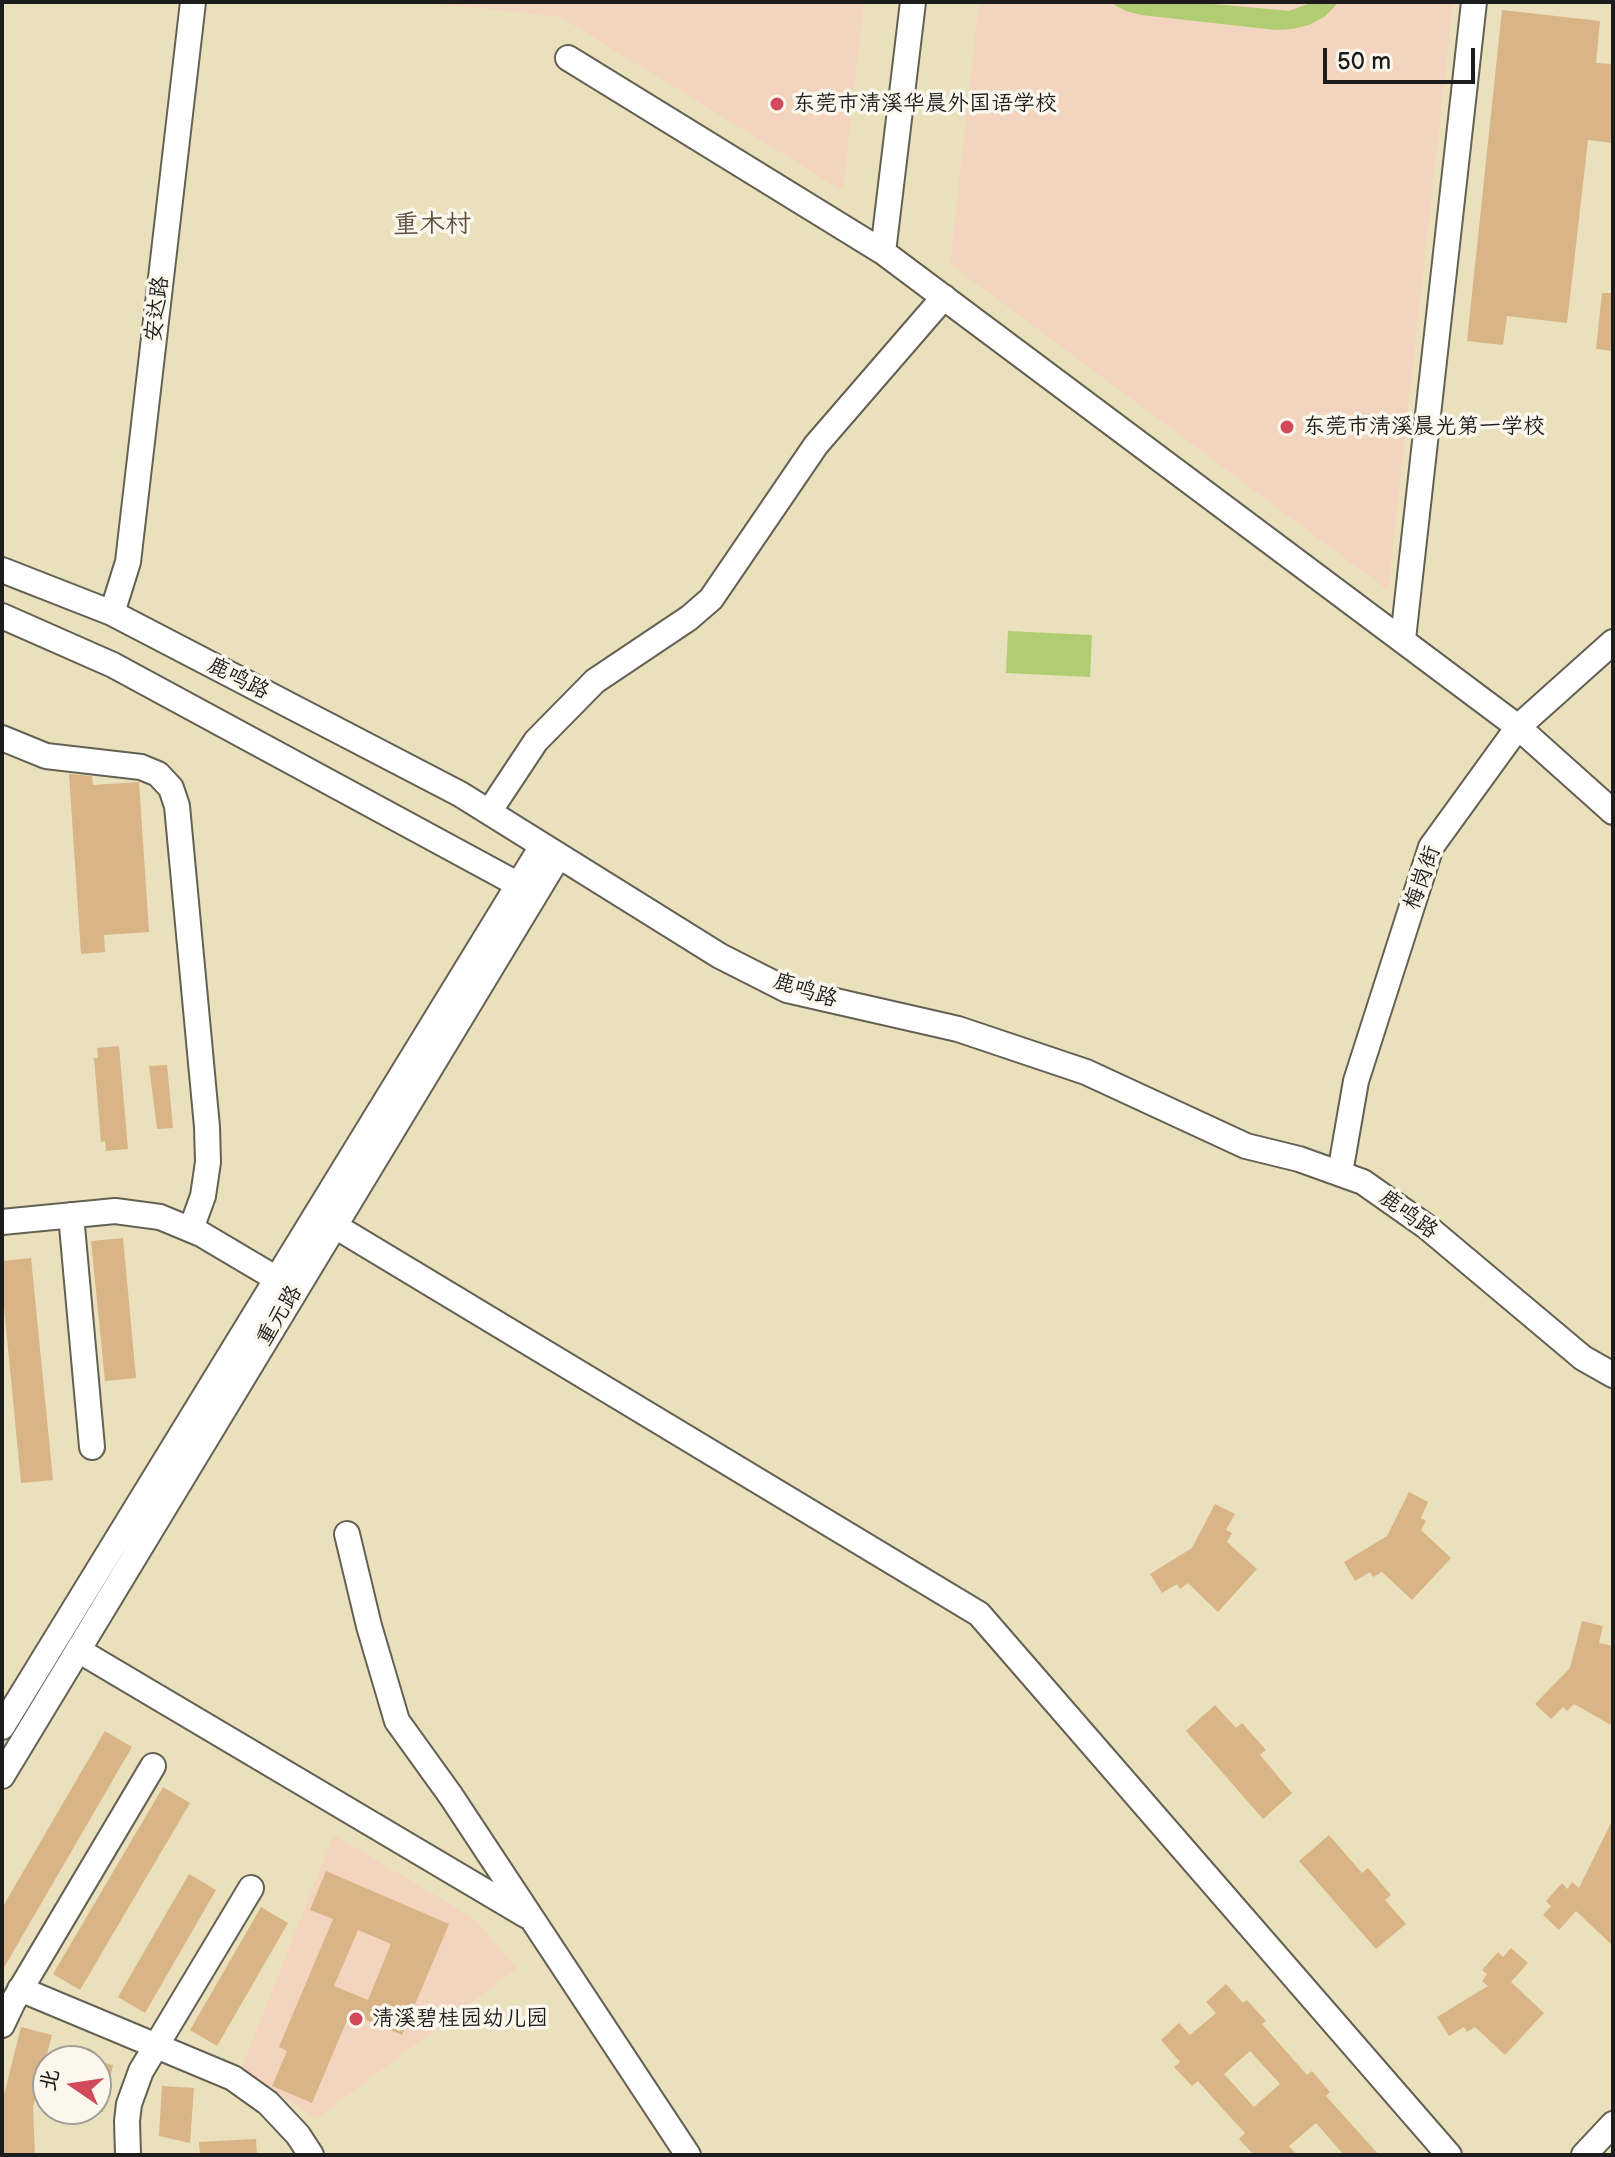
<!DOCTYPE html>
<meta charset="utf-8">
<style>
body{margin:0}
#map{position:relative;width:1615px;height:2157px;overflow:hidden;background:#eae0bc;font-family:"Balsamiq Sans","LXGW WenKai TC",sans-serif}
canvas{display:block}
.frame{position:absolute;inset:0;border:4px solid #1c1c1c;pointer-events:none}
.north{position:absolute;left:32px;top:2045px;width:80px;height:80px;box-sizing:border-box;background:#fbf7ec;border:2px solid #a29f99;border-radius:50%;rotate:283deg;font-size:22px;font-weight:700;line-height:32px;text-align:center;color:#1c1c1c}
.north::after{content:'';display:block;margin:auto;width:28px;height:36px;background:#d1495b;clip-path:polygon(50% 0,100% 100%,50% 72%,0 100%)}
.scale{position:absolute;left:1323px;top:48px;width:152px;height:36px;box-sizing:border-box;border:4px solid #1c1c1c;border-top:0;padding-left:10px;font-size:24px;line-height:28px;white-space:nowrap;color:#1c1c1c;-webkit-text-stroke:6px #fbf7ec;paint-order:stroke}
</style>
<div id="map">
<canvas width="1615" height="2157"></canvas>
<div class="frame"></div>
<div class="north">北</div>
<div class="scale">50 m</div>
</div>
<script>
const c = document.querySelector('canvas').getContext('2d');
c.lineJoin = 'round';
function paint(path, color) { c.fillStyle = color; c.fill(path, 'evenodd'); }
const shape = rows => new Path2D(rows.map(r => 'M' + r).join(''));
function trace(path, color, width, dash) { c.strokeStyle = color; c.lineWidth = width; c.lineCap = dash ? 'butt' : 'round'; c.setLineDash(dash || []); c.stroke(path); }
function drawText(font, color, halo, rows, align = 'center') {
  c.font = font + ' "Balsamiq Sans","LXGW WenKai TC",sans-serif'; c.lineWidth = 7; c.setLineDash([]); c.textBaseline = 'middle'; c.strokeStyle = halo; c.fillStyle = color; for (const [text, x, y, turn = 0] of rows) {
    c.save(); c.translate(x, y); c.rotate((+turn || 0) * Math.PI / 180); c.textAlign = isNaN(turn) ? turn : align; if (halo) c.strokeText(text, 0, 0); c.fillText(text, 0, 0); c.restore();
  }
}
paint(shape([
 [423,2,864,2,843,191,560,17],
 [979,2,1453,2,1388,590,950,264],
 [334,1835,472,1917,517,1968,316,2119,241,2069]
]), '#f3d4be');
paint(shape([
 [1109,2,1193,2,1289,11,1313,2,1339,2,1324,17,1309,25,1292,29,1276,30,1141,15,1126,11],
 [1008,631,1092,635,1090,677,1006,673]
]), '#b1cd73');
paint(shape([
 [1502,10,1600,21,1596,63,1613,64,1613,143,1588,140,1567,323,1507,316,1503,345,1467,341],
 [1602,293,1613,293,1613,351,1596,349],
 [69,774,92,776,93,785,139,782,149,932,104,935,105,952,81,954],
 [119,1046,128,1149,106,1151,105,1141,101,1142,94,1058,98,1058,97,1048],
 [167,1065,173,1128,157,1129,149,1066],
 [123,1238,136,1378,105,1381,91,1241],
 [31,1258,53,1480,21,1483,2,1286,2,1261],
 [1409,1492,1428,1502,1421,1518,1426,1521,1421,1530,1451,1558,1412,1600,1382,1572,1373,1577,1370,1572,1355,1581,1344,1562,1387,1536],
 [1215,1504,1235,1514,1226,1530,1232,1533,1227,1542,1257,1569,1218,1612,1188,1583,1180,1589,1177,1584,1162,1593,1150,1574,1192,1548],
 [1582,1621,1603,1626,1599,1643,1613,1646,1613,1726,1574,1704,1567,1711,1563,1707,1551,1719,1535,1704,1570,1668],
 [1215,1705,1236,1728,1242,1723,1266,1750,1260,1755,1292,1793,1263,1819,1186,1731],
 [105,1731,132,1747,2,1971,2,1908],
 [163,1787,190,1803,80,1990,53,1974],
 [1613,1819,1613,1946,1576,1911,1559,1930,1543,1915,1551,1906,1546,1901,1562,1883,1567,1889,1572,1882,1579,1888],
 [1329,1835,1362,1873,1368,1868,1391,1895,1385,1900,1406,1924,1376,1949,1299,1861],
 [326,1871,449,1924,402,2035,350,2013,312,2103,272,2086,287,2051,279,2047,333,1919,310,1910],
 [358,1930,391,1944,368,2000,334,1986],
 [189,1874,216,1890,145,2013,118,1997],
 [261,1907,288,1923,217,2046,190,2030],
 [1511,1948,1528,1963,1511,1982,1544,2013,1505,2055,1475,2027,1467,2032,1464,2027,1449,2036,1437,2017,1488,1986,1482,1981,1487,1974,1482,1970,1498,1952,1503,1957],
 [1226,1984,1243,2003,1247,2000,1266,2021,1262,2024,1307,2075,1312,2071,1330,2092,1326,2096,1379,2155,1344,2155,1316,2123,1289,2146,1297,2155,1254,2155,1239,2139,1245,2133,1221,2107,1198,2081,1192,2086,1174,2067,1180,2062,1161,2040,1179,2023,1190,2035,1216,2013,1206,2002],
 [1250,2051,1280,2084,1254,2107,1224,2074],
 [21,2027,52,2035,33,2107,35,2155,4,2155,2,2103],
 [96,2061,113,2065,103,2112,96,2111],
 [162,2086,194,2088,190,2143,159,2136],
 [256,2139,257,2155,200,2155,199,2142]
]), '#d8b486');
const minor = shape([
 [568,58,883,252,1518,727,1613,812],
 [883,252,913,2],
 [2,570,112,613,460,794,720,956,787,990,958,1029,1086,1072,1246,1146,1299,1159,1363,1182,1427,1227,1583,1358,1613,1375],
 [112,613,128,562,193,2],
 [2,616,113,665,532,892],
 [1403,639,1474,2],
 [2,738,46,756,141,767,158,774,171,788,177,806,207,1127,208,1162,203,1196,191,1229],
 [489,812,536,741,595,681,689,618,711,599,816,445,944,297],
 [1340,1173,1356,1081,1431,847,1518,727,1613,642],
 [71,1215,92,1447],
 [2,1222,115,1211,160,1217,201,1234,277,1279],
 [335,1226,979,1614,1449,2155],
 [347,1534,369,1626,397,1721,451,1796,688,2155],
 [78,1650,527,1916],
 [2,1727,542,846],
 [2,1776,558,857],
 [20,1989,233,2078,268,2103,298,2135,311,2155],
 [2,2025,13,2002,153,1766],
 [128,2155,127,2121,129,2104,141,2071,251,1888],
 [1584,2155,1613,2124]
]);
trace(minor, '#646154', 28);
trace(minor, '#fff', 24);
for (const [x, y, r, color] of [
 [777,104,8,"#d1495b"],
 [1287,427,8,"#d1495b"],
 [356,2019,8,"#d1495b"]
]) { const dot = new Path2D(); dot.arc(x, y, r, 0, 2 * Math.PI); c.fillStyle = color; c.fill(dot); trace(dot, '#fbf7ec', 3); }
drawText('22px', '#1c1c1c', '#fbf7ec', [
 ["东莞市清溪华晨外国语学校",793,104],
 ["东莞市清溪晨光第一学校",1303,427],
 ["清溪碧桂园幼儿园",372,2019]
], 'left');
drawText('22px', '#1c1c1c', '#fbf7ec', [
 ["安达路",158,309,-83],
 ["鹿鸣路",238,679,27],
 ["梅岗街",1423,878,-70],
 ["鹿鸣路",805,991,18],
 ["鹿鸣路",1408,1215,36],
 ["重元路",280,1316,-59]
]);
drawText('26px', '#5e5141', '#fbf7ec', [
 ["重木村",432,225]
]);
</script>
